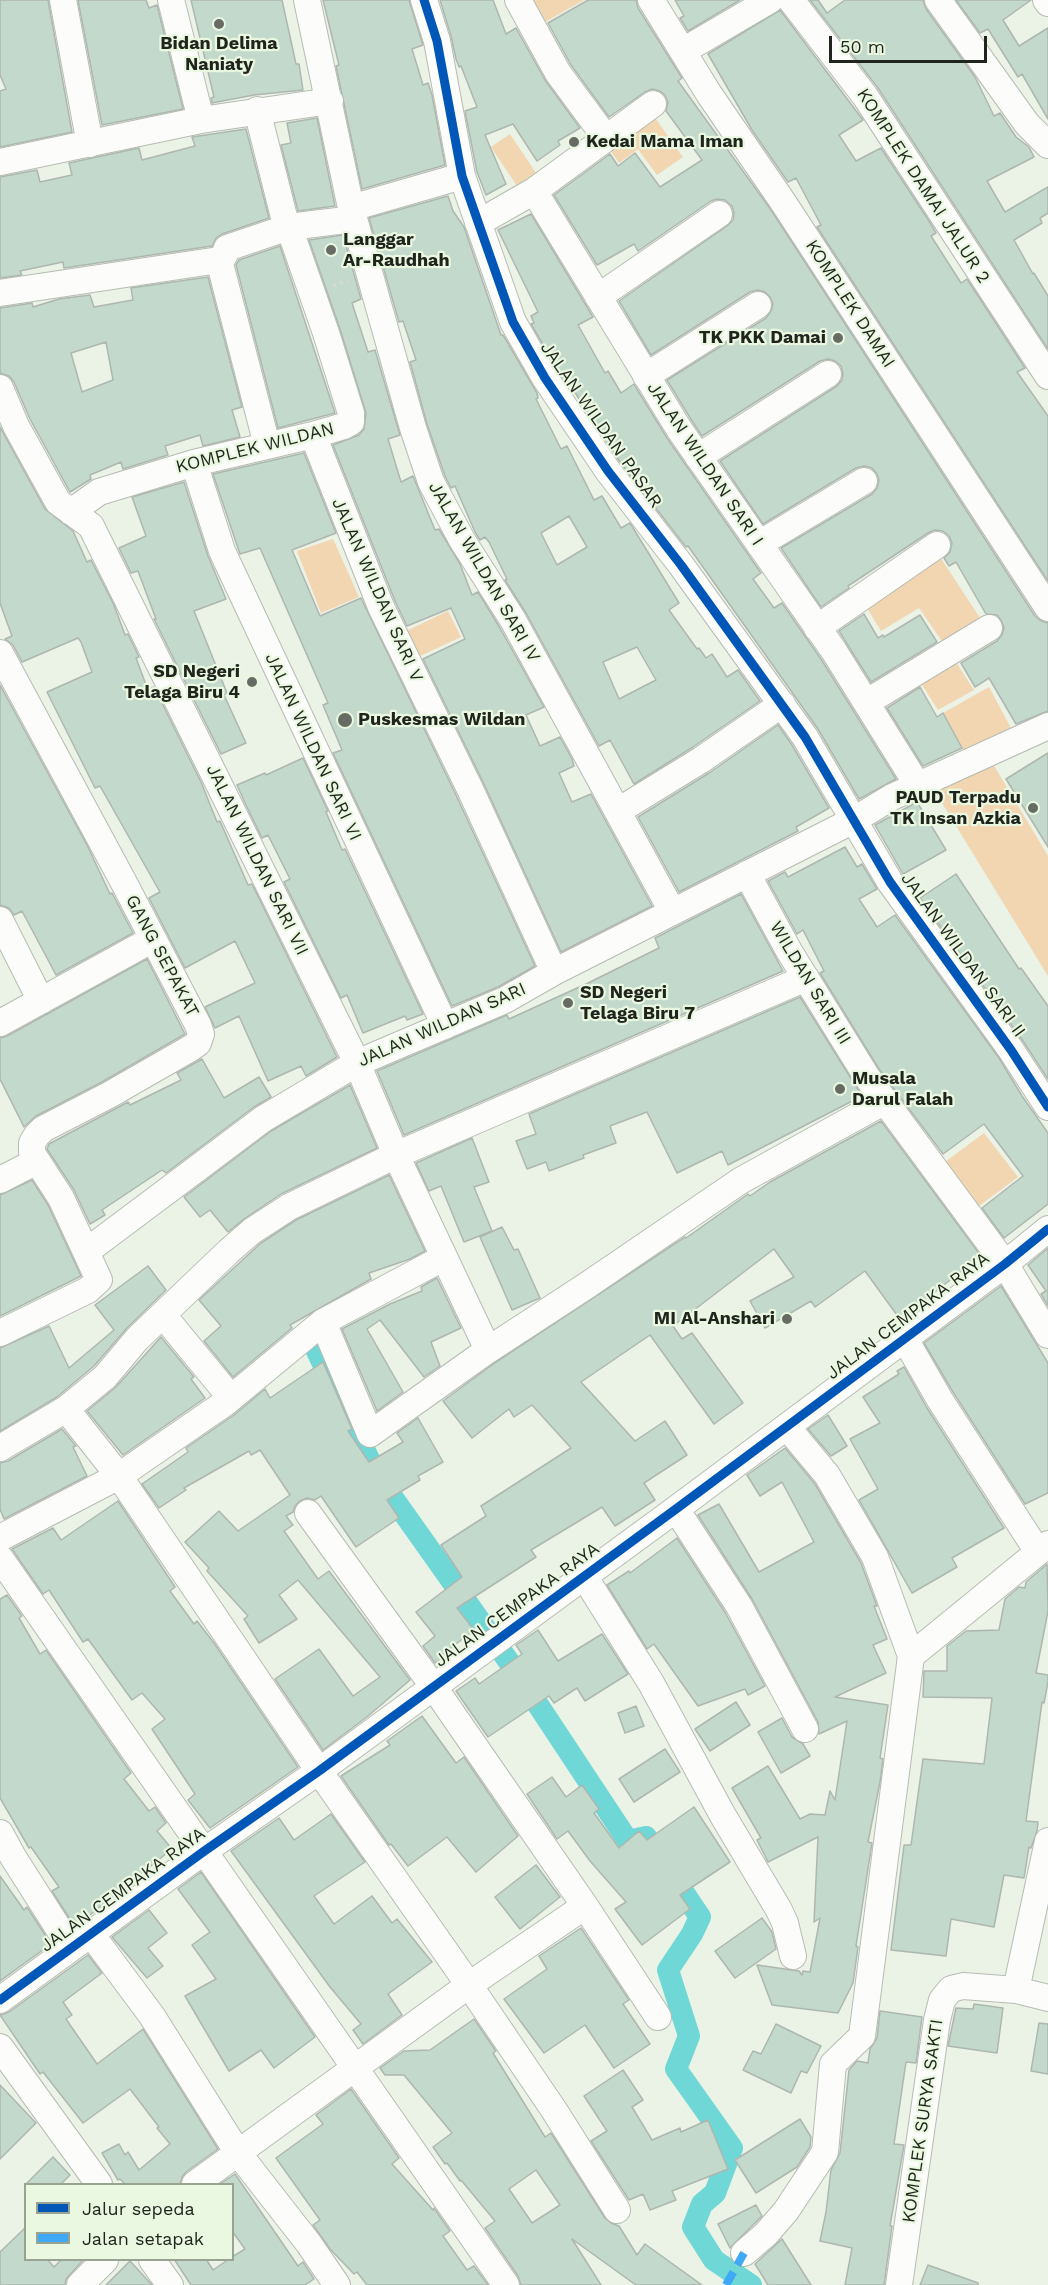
<!DOCTYPE html>
<style>
body{margin:0}
#map{position:relative;width:1048px;height:2285px;overflow:hidden;background:#ebf2e6;font-family:"Work Sans",sans-serif}
canvas{display:block}
.legend{position:absolute;left:24px;top:2183px;width:210px;height:78px;box-sizing:border-box;background:#eaf7e1;border:2px solid #99a392;margin:0;padding:8px 10px;list-style:none;font-size:18px;color:#1f241c}
.legend li{display:flex;align-items:center;gap:12px;height:30px}
.legend b{width:30px;border:2px solid #99a392}
.scale{position:absolute;left:829px;top:36px;width:158px;height:27px;box-sizing:border-box;border:3px solid #1f241c;border-top:0;padding-left:8px;font-size:18px;line-height:21px;white-space:nowrap;color:#1f241c;-webkit-text-stroke:4px #eaf7e1;paint-order:stroke}
</style>
<div id="map">
<canvas width="1048" height="2285"></canvas>
<ul class="legend">
<li><b style="height:8px;background:#0057b8"></b>Jalur sepeda</li>
<li><b style="height:8px;background:#3fa9f5"></b>Jalan setapak</li>
</ul>
<div class="scale">50 m</div>
</div>
<script>
const c = document.querySelector('canvas').getContext('2d');
c.lineJoin = 'round';
function paint(path, color) { c.fillStyle = color; c.fill(path, 'evenodd'); }
const shape = rows => new Path2D(rows.map(r => 'M' + r).join(''));
function trace(path, color, width, dash) { c.strokeStyle = color; c.lineWidth = width; c.lineCap = dash ? 'butt' : 'round'; c.setLineDash(dash || []); c.stroke(path); }
function drawText(font, color, halo, rows, align = 'center') {
  c.font = font + ' "Work Sans",sans-serif'; c.lineWidth = 4.5; c.setLineDash([]); c.textBaseline = 'middle'; c.strokeStyle = halo; c.fillStyle = color; for (const [text, x, y, turn = 0] of rows) {
    c.save(); c.translate(x, y); c.rotate((+turn || 0) * Math.PI / 180); c.textAlign = isNaN(turn) ? turn : align; if (halo) c.strokeText(text, 0, 0); c.fillText(text, 0, 0); c.restore();
  }
}
paint(shape([
 [526,0,584,0,538,26],
 [653,115,683,157,657,175,638,149,619,163,608,147],
 [510,134,538,176,519,189,491,147],
 [333,539,359,597,321,613,297,551],
 [938,554,984,624,946,647,919,608,881,631,864,603],
 [448,611,461,637,416,658,404,632],
 [952,656,974,690,938,710,917,677],
 [989,687,1013,732,966,756,943,713],
 [990,759,1048,856,1048,976,934,790],
 [984,1133,1018,1177,975,1209,941,1165]
]), '#f1d6b1');
trace(shape([
 [315,1347,376,1474,519,1676,628,1841,646,1837,700,1917,692,1934,668,1970,689,2036,676,2069,732,2148,715,2193,702,2204,693,2227,714,2260,751,2285]
]), '#70d7d7', 22);
const building = shape([
 [0,0,48,0,72,132,0,147,0,91,6,89,0,75,0,0],
 [78,0,146,0,149,8,157,5,183,109,102,125,78,0],
 [191,0,282,0,296,64,299,64,303,90,254,95,212,103,211,98,214,97,191,0],
 [323,0,409,0,423,45,412,49,423,85,428,83,432,95,445,165,362,189,336,66,339,65,323,0],
 [440,0,493,0,506,34,516,28,545,80,580,128,558,141,560,145,537,161,513,124,485,135,506,184,486,195,477,172,465,111,477,107,461,66,459,67,456,59,451,36,440,0],
 [588,0,636,0,638,8,682,78,678,81,771,210,1035,616,1041,621,1048,623,1048,711,1016,724,989,678,975,687,961,663,997,641,1002,635,1004,627,1001,620,997,615,986,614,956,562,949,566,944,558,950,552,952,543,949,536,943,531,935,530,928,533,848,586,849,588,821,607,781,548,872,494,877,488,879,480,877,474,872,468,864,466,856,468,763,524,720,461,837,386,842,380,843,374,841,366,835,361,828,359,820,361,702,436,692,421,667,380,766,318,771,311,773,304,770,297,765,292,758,290,750,292,651,355,619,301,727,226,733,220,734,213,732,206,725,200,717,199,711,201,638,251,634,244,597,265,554,195,610,154,618,166,635,153,660,187,702,160,666,111,668,102,665,95,660,91,652,89,645,92,609,117,571,65,548,23,588,0],
 [675,0,740,0,688,31,680,18,684,16,675,0],
 [810,0,818,0,827,13,845,0,923,0,926,9,975,77,994,116,1000,113,1016,137,1029,147,1034,157,987,181,1005,212,1048,187,1048,213,1040,218,1042,223,1014,240,1033,274,1034,273,1048,296,1048,349,878,88,810,0],
 [956,0,1031,0,1003,20,1019,46,1048,28,1048,119,1022,74,1018,77,988,29,980,33,956,0],
 [780,10,863,120,839,135,856,161,881,148,929,221,936,233,931,236,961,283,967,279,1025,368,1017,372,1048,416,1048,581,817,227,821,225,796,178,788,182,752,130,708,54,780,10],
 [317,118,335,206,298,211,281,145,291,143,287,123,317,118],
 [246,129,269,218,222,234,216,238,212,246,64,268,63,262,20,271,22,275,0,278,0,177,37,170,40,182,72,175,69,163,139,148,142,160,195,146,192,137,246,129],
 [448,196,453,211,464,227,501,335,503,335,537,393,538,398,536,399,561,449,567,446,594,500,602,496,621,528,630,523,679,603,669,610,697,649,699,648,706,658,712,654,727,677,738,670,760,701,693,747,634,784,610,740,599,746,526,613,505,580,507,579,489,542,485,537,480,540,475,532,455,486,451,488,445,476,427,424,410,362,416,360,403,321,399,322,369,218,448,196],
 [569,516,587,547,557,565,541,533,569,516],
 [637,647,656,680,619,699,603,662,637,647],
 [531,214,593,317,578,325,605,373,608,371,621,393,634,384,635,386,667,438,761,573,753,579,774,608,782,603,821,659,896,779,859,799,818,729,794,695,688,546,686,547,620,462,565,377,563,378,558,370,531,324,534,323,531,316,538,312,498,230,531,214],
 [343,235,361,299,352,303,368,352,375,350,400,435,388,439,401,482,413,476,435,530,439,529,460,564,472,595,478,592,500,628,544,707,526,715,540,746,560,737,572,759,574,766,559,773,572,802,591,794,652,906,561,952,483,782,423,659,465,639,451,608,407,626,395,601,333,445,359,435,364,429,366,413,340,329,309,240,343,235],
 [280,246,335,413,278,428,236,265,239,260,280,246],
 [208,277,242,407,232,410,240,437,203,446,200,435,165,446,168,455,123,469,121,462,90,475,91,479,70,492,30,419,14,382,9,376,0,373,0,308,32,303,33,307,59,299,90,295,94,307,133,300,131,288,208,277],
 [106,342,113,380,82,392,71,353,106,342],
 [0,427,45,509,73,531,87,562,91,560,114,605,125,635,128,634,139,657,136,658,148,690,154,687,201,782,217,822,220,821,248,885,252,884,337,1057,306,1076,301,1066,268,1081,239,1016,215,1028,205,1007,255,983,235,941,185,968,149,898,160,892,100,786,95,788,47,692,92,672,81,642,78,638,22,662,13,645,5,639,12,636,0,603,0,427],
 [304,453,336,533,292,550,320,616,361,598,456,795,535,966,498,987,452,1006,333,753,342,750,323,705,328,703,260,548,240,554,213,474,304,453],
 [184,482,208,556,226,599,194,611,227,693,224,695,246,743,221,754,154,619,156,619,138,571,131,573,119,548,146,536,132,497,184,482],
 [864,614,878,638,883,635,884,637,920,615,937,642,871,682,839,631,864,614],
 [0,685,87,845,110,894,112,893,133,933,56,975,22,911,14,915,9,908,0,905,0,685],
 [920,687,937,717,943,713,962,748,923,766,887,708,920,687],
 [778,725,792,745,829,808,796,827,798,831,679,892,638,817,709,773,778,725],
 [1048,753,1048,847,1006,779,1048,753],
 [303,758,328,811,326,812,342,850,345,849,423,1014,407,1020,405,1016,363,1033,347,995,341,998,284,882,290,879,268,835,262,838,246,805,237,785,265,773,266,775,303,758],
 [917,802,946,850,903,874,875,825,917,802],
 [845,847,857,867,862,864,877,889,859,899,877,927,895,915,999,1058,1022,1096,1048,1133,1048,1204,1004,1238,982,1208,1023,1176,984,1124,943,1154,879,1069,820,973,824,971,803,930,797,934,768,881,785,872,788,877,845,847],
 [956,874,1019,969,1021,968,1048,1006,1048,1079,1023,1041,920,898,956,874],
 [741,894,783,971,404,1135,377,1071,507,1015,509,1019,586,984,659,948,655,938,741,894],
 [147,959,185,1034,102,1082,36,1116,24,1127,0,1079,0,1038,7,1036,147,959],
 [800,997,862,1096,728,1165,722,1151,677,1173,647,1112,610,1126,616,1143,583,1155,584,1158,549,1171,546,1162,527,1169,516,1141,536,1134,529,1114,800,997],
 [202,1059,224,1098,259,1077,271,1097,254,1107,166,1173,162,1170,102,1210,105,1215,90,1224,74,1190,47,1149,49,1144,128,1102,130,1105,181,1080,177,1073,202,1059],
 [350,1085,377,1148,281,1194,244,1219,228,1232,210,1210,200,1217,184,1197,271,1131,350,1085],
 [881,1121,981,1256,917,1306,919,1309,902,1322,865,1271,815,1307,811,1301,765,1328,750,1301,794,1277,774,1249,673,1326,682,1339,692,1333,743,1403,714,1424,650,1335,581,1382,635,1441,665,1421,687,1455,644,1483,655,1500,615,1526,602,1507,531,1550,536,1557,457,1608,474,1630,442,1655,443,1657,435,1663,423,1646,435,1636,416,1612,462,1577,441,1545,486,1516,481,1506,571,1448,532,1405,514,1417,509,1409,472,1438,443,1401,496,1362,685,1237,686,1238,748,1194,750,1196,770,1182,881,1121],
 [472,1138,489,1182,474,1187,492,1231,464,1242,441,1186,429,1191,416,1163,472,1138],
 [389,1175,425,1251,410,1259,369,1273,371,1279,290,1325,292,1328,233,1377,204,1341,221,1326,199,1300,261,1243,296,1220,389,1175],
 [32,1180,48,1205,81,1276,0,1316,0,1195,32,1180],
 [502,1227,514,1250,518,1249,540,1298,512,1310,480,1237,502,1227],
 [1048,1248,1048,1306,1041,1294,1046,1291,1028,1265,1048,1248],
 [148,1266,166,1290,127,1328,94,1366,57,1397,0,1431,0,1348,49,1326,69,1368,114,1330,95,1305,148,1266],
 [437,1278,461,1328,431,1342,440,1366,424,1377,380,1320,367,1329,403,1392,377,1411,342,1329,390,1304,422,1291,421,1287,437,1278],
 [1001,1286,1048,1363,1048,1493,1025,1504,953,1392,924,1343,1001,1286],
 [161,1337,194,1377,191,1379,205,1398,123,1455,87,1411,116,1387,161,1337],
 [323,1362,352,1429,348,1431,369,1462,403,1442,397,1433,418,1418,443,1462,418,1476,420,1480,387,1500,399,1518,356,1547,321,1496,315,1500,307,1498,300,1501,295,1506,293,1512,286,1516,293,1525,284,1531,318,1579,329,1571,410,1680,368,1716,323,1750,275,1679,319,1649,353,1696,380,1677,298,1580,279,1595,297,1619,259,1643,244,1619,248,1616,207,1571,209,1568,185,1542,219,1511,238,1531,290,1495,260,1450,251,1455,249,1451,184,1488,186,1490,159,1508,142,1484,188,1452,186,1448,234,1415,265,1389,270,1398,323,1362],
 [904,1367,927,1408,1004,1528,952,1558,957,1567,912,1593,859,1500,878,1489,850,1439,880,1423,863,1397,899,1374,897,1371,904,1367],
 [828,1415,847,1446,831,1456,808,1429,828,1415],
 [62,1429,76,1446,73,1447,87,1476,4,1519,0,1509,0,1463,8,1461,62,1429],
 [785,1448,815,1484,861,1563,877,1606,874,1606,887,1639,873,1645,886,1673,835,1697,888,1705,880,1758,883,1759,880,1782,868,1842,872,1843,856,1946,858,1947,853,1983,838,2013,772,2005,757,1965,799,1971,802,1975,803,1971,810,1972,820,1918,814,1922,818,1837,768,1862,757,1840,761,1838,732,1788,768,1766,800,1819,810,1814,825,1815,830,1791,835,1800,847,1721,819,1734,818,1722,752,1599,698,1515,719,1504,759,1572,814,1542,782,1482,760,1496,747,1475,785,1448],
 [118,1501,175,1587,170,1591,194,1624,197,1621,214,1643,298,1767,210,1828,188,1800,195,1794,152,1729,165,1719,142,1693,132,1700,88,1639,83,1642,49,1590,43,1594,12,1549,53,1528,61,1540,118,1501],
 [677,1538,726,1614,765,1686,748,1695,745,1689,698,1706,654,1644,647,1649,607,1585,629,1571,630,1573,677,1538],
 [1047,1564,1048,1611,1036,1673,1048,1675,1048,1682,1044,1703,1042,1702,1026,1821,1038,1822,1037,1831,1031,1848,1029,1847,1024,1878,1004,1875,994,1927,951,1919,946,1956,891,1950,904,1845,911,1845,923,1759,984,1764,992,1698,923,1697,924,1671,947,1671,947,1646,966,1631,999,1630,1005,1599,1019,1587,1025,1588,1026,1582,1047,1564],
 [7,1595,22,1616,19,1618,40,1654,46,1650,131,1773,124,1779,149,1811,155,1807,166,1823,157,1831,172,1849,75,1927,52,1891,59,1887,31,1847,29,1848,0,1798,0,1599,7,1595],
 [538,1630,558,1661,602,1634,628,1674,585,1701,577,1688,554,1703,549,1696,488,1737,456,1691,475,1678,479,1684,522,1654,516,1645,538,1630],
 [736,1702,750,1725,710,1751,695,1729,736,1702],
 [636,1706,644,1726,625,1733,618,1713,636,1706],
 [422,1716,456,1763,464,1757,518,1836,476,1872,447,1837,408,1866,391,1844,389,1845,341,1776,390,1745,387,1741,422,1716],
 [782,1718,792,1737,803,1744,810,1756,781,1773,758,1732,782,1718],
 [665,1749,680,1772,634,1802,619,1779,665,1749],
 [552,1777,566,1797,582,1785,599,1809,594,1813,619,1848,639,1831,647,1840,694,1807,730,1862,680,1895,690,1909,642,1945,615,1909,626,1902,590,1861,568,1831,557,1839,527,1794,552,1777],
 [331,1814,365,1862,314,1896,334,1924,372,1896,392,1923,397,1919,432,1962,388,1994,402,2015,363,2044,353,2030,361,2024,330,1987,231,1851,279,1818,294,1840,331,1814],
 [536,1865,560,1897,520,1929,495,1897,536,1865],
 [201,1872,315,2037,274,2068,261,2050,229,2071,185,1996,216,1979,192,1945,210,1932,178,1889,201,1872],
 [0,1876,24,1910,27,1907,51,1944,0,1981,0,1876],
 [149,1910,167,1933,148,1948,163,1966,147,1978,112,1937,149,1910],
 [762,1918,772,1932,776,1949,735,1978,715,1951,762,1918],
 [581,1928,629,2000,623,2004,650,2044,614,2068,585,2025,544,2053,504,1999,547,1969,539,1956,581,1928],
 [88,1955,102,1973,63,2002,72,2015,66,2019,97,2064,143,2029,218,2149,186,2172,182,2177,180,2184,123,2184,124,2183,120,2179,118,2180,102,2153,119,2144,125,2155,128,2152,139,2170,170,2144,157,2128,159,2127,130,2089,83,2123,43,2072,40,2074,0,2015,9,2012,88,1955],
 [974,2004,1003,2008,997,2053,948,2046,956,2008,973,2009,974,2004],
 [880,2011,922,2017,916,2063,906,2062,894,2144,904,2145,890,2226,892,2226,884,2285,845,2285,852,2248,820,2241,826,2212,831,2170,840,2153,849,2070,857,2061,868,2063,870,2049,877,2038,880,2011],
 [474,2019,496,2051,493,2053,545,2137,551,2133,605,2218,611,2223,619,2226,637,2255,645,2244,702,2285,636,2285,572,2239,601,2285,521,2285,518,2276,485,2228,495,2221,461,2180,460,2181,447,2163,445,2164,433,2147,452,2133,404,2075,385,2075,380,2068,404,2051,430,2050,474,2019],
 [536,2170,560,2205,532,2223,509,2189,536,2170],
 [1039,2023,1048,2024,1048,2074,1031,2071,1039,2023],
 [776,2024,821,2046,807,2073,801,2071,791,2093,743,2070,753,2051,761,2054,776,2024],
 [623,2070,643,2100,632,2107,652,2140,680,2128,681,2132,708,2120,728,2169,672,2191,676,2200,650,2210,643,2194,629,2200,591,2141,607,2131,584,2096,623,2070],
 [0,2085,36,2123,0,2159,0,2085],
 [351,2089,399,2158,392,2164,433,2210,434,2208,450,2231,443,2236,467,2270,474,2266,488,2285,367,2285,357,2272,354,2274,330,2249,313,2225,320,2220,276,2158,323,2124,316,2115,351,2089],
 [800,2119,811,2137,810,2147,797,2167,756,2193,735,2160,800,2119],
 [53,2157,70,2175,61,2184,26,2184,53,2157],
 [235,2174,298,2266,303,2262,314,2279,305,2285,191,2285,174,2259,206,2259,213,2270,229,2259,232,2259,232,2257,245,2249,232,2231,232,2184,220,2184,235,2174],
 [756,2205,762,2216,730,2248,718,2224,756,2205],
 [26,2227,26,2259,47,2259,54,2267,62,2259,84,2259,66,2279,65,2285,0,2285,0,2252,26,2227],
 [782,2239,811,2285,768,2285,755,2264,782,2239],
 [130,2261,152,2285,106,2285,130,2261],
 [928,2265,978,2283,978,2285,920,2285,928,2265]
]);
paint(building, '#c2d9cc');
trace(building, '#aeb7af', 1.5);
const minor = shape([
 [63,0,90,144],
 [171,0,201,120],
 [307,0,351,208,413,428,431,482,462,540,513,620,672,911],
 [424,0,437,41,462,176,513,322,545,378,608,471,681,565,805,737,890,882,1011,1050,1048,1107],
 [518,0,558,73,606,138],
 [651,0,709,94,783,202,1048,608],
 [791,0,865,96,1048,376],
 [938,0,1027,124,1048,145],
 [1046,0,1048,3],
 [683,51,770,0],
 [0,162,201,120,330,101],
 [534,191,653,104],
 [351,208,462,176],
 [478,223,534,191,679,429,834,651,918,786],
 [219,260,267,445],
 [0,293,219,260,224,256,227,248,289,227,354,219],
 [598,297,719,214],
 [646,376,758,305],
 [0,388,16,426,58,502,91,526,357,1063,396,1155,488,1350],
 [313,435,381,607,470,789,554,972],
 [698,457,828,374],
 [194,463,222,551,445,1026],
 [71,512,99,492,194,463,313,435,344,426,351,422,351,413,326,333,289,227,285,221,257,110],
 [759,544,864,481],
 [817,628,937,545],
 [0,653,123,881,198,1025,201,1034,198,1043,191,1048,109,1095,43,1129,37,1135,32,1143,32,1153,61,1198,99,1280,88,1290,0,1333],
 [867,702,989,628],
 [618,811,701,760,782,704],
 [747,874,789,951,867,1077,1005,1264,1048,1335],
 [0,920,41,1001],
 [0,1023,153,939],
 [0,1180,37,1161],
 [87,1251,263,1119,357,1063,505,1000,554,972,854,820,892,797,1048,726],
 [163,1315,231,1398],
 [323,1322,370,1434,488,1350,586,1286,740,1181,885,1101],
 [905,1339,940,1400,1038,1552],
 [66,1409,119,1476,319,1771,469,1985,554,2110,617,2210],
 [787,1427,827,1475,875,1557,911,1656],
 [0,1448,66,1409,105,1377,137,1339,229,1251,252,1231,289,1207,396,1155,806,978],
 [676,1509,739,1606,805,1729],
 [308,1513,433,1686,585,1906,658,2017],
 [0,1538,119,1476,225,1403,323,1322,443,1258],
 [0,1558,506,2285],
 [584,1576,651,1683,722,1814,779,1910,785,1923,793,1956],
 [0,1833,13,1857,71,1948],
 [91,1934,152,2016,238,2153,309,2244,337,2285],
 [1016,1990,1048,1841],
 [0,2000,203,1852,319,1771,676,1509,1005,1264,1048,1229],
 [0,2047,99,2184],
 [195,2184,469,1985,585,1906],
 [744,2253,766,2234,786,2211,825,2152,833,2064,862,2036,911,1656,1048,1544],
 [152,2260,170,2285],
 [80,2285,105,2260],
 [899,2285,937,2020,942,2000,951,1989,963,1986,1016,1990,1048,1998]
]);
trace(minor, '#b6bcb2', 28);
trace(shape([
 [333,286,348,280]
]), '#d7d9d5', 4, [3, 4.5]);
trace(minor, '#fcfdfb', 26);
trace(shape([
 [726,2285,744,2253]
]), '#3fa9f5', 8, [15, 8]);
trace(shape([
 [424,0,437,41,462,176,513,322,545,378,608,471,681,565,805,737,890,882,1011,1050,1048,1107],
 [0,2000,203,1852,319,1771,676,1509,1005,1264,1048,1229]
]), '#0057b8', 9);
for (const [x, y, r, color] of [
 [219,24,6,"#666c63"],
 [574,142,6,"#666c63"],
 [331,250,6,"#666c63"],
 [838,338,6,"#666c63"],
 [252,682,6,"#666c63"],
 [345,720,8,"#666c63"],
 [1033,808,6,"#666c63"],
 [568,1003,6,"#666c63"],
 [840,1089,6,"#666c63"],
 [787,1319,6,"#666c63"]
]) { const dot = new Path2D(); dot.arc(x, y, r, 0, 2 * Math.PI); c.fillStyle = color; c.fill(dot); trace(dot, '#eaf7e1', 2); }
drawText('bold 18px', '#1f241c', '#eaf7e1', [
 ["Bidan Delima",219,44,"center"],
 ["Naniaty",219,65,"center"],
 ["Kedai Mama Iman",586,142],
 ["Langgar",343,240],
 ["Ar-Raudhah",343,261],
 ["TK PKK Damai",826,338,"right"],
 ["SD Negeri",240,672,"right"],
 ["Telaga Biru 4",240,693,"right"],
 ["Puskesmas Wildan",358,720],
 ["PAUD Terpadu",1021,798,"right"],
 ["TK Insan Azkia",1021,819,"right"],
 ["SD Negeri",580,993],
 ["Telaga Biru 7",580,1014],
 ["Musala",852,1079],
 ["Darul Falah",852,1100],
 ["MI Al-Anshari",775,1319,"right"]
], 'left');
drawText('18px', '#1f241c', '#eaf7e1', [
 ["KOMPLEK DAMAI JALUR 2",923,186,57],
 ["KOMPLEK DAMAI",850,304,57],
 ["JALAN WILDAN PASAR",601,425,55],
 ["KOMPLEK WILDAN",255,448,-14],
 ["JALAN WILDAN SARI I",705,464,56],
 ["JALAN WILDAN SARI IV",484,572,60],
 ["JALAN WILDAN SARI V",377,590,66],
 ["JALAN WILDAN SARI VI",313,747,65],
 ["JALAN WILDAN SARI VII",257,860,64],
 ["JALAN WILDAN SARI II",963,955,54],
 ["GANG SEPAKAT",162,956,62],
 ["WILDAN SARI III",810,983,59],
 ["JALAN WILDAN SARI",442,1025,-24],
 ["JALAN CEMPAKA RAYA",908,1316,-37],
 ["JALAN CEMPAKA RAYA",517,1605,-36],
 ["JALAN CEMPAKA RAYA",123,1890,-36],
 ["KOMPLEK SURYA SAKTI",923,2121,-82]
]);
</script>
